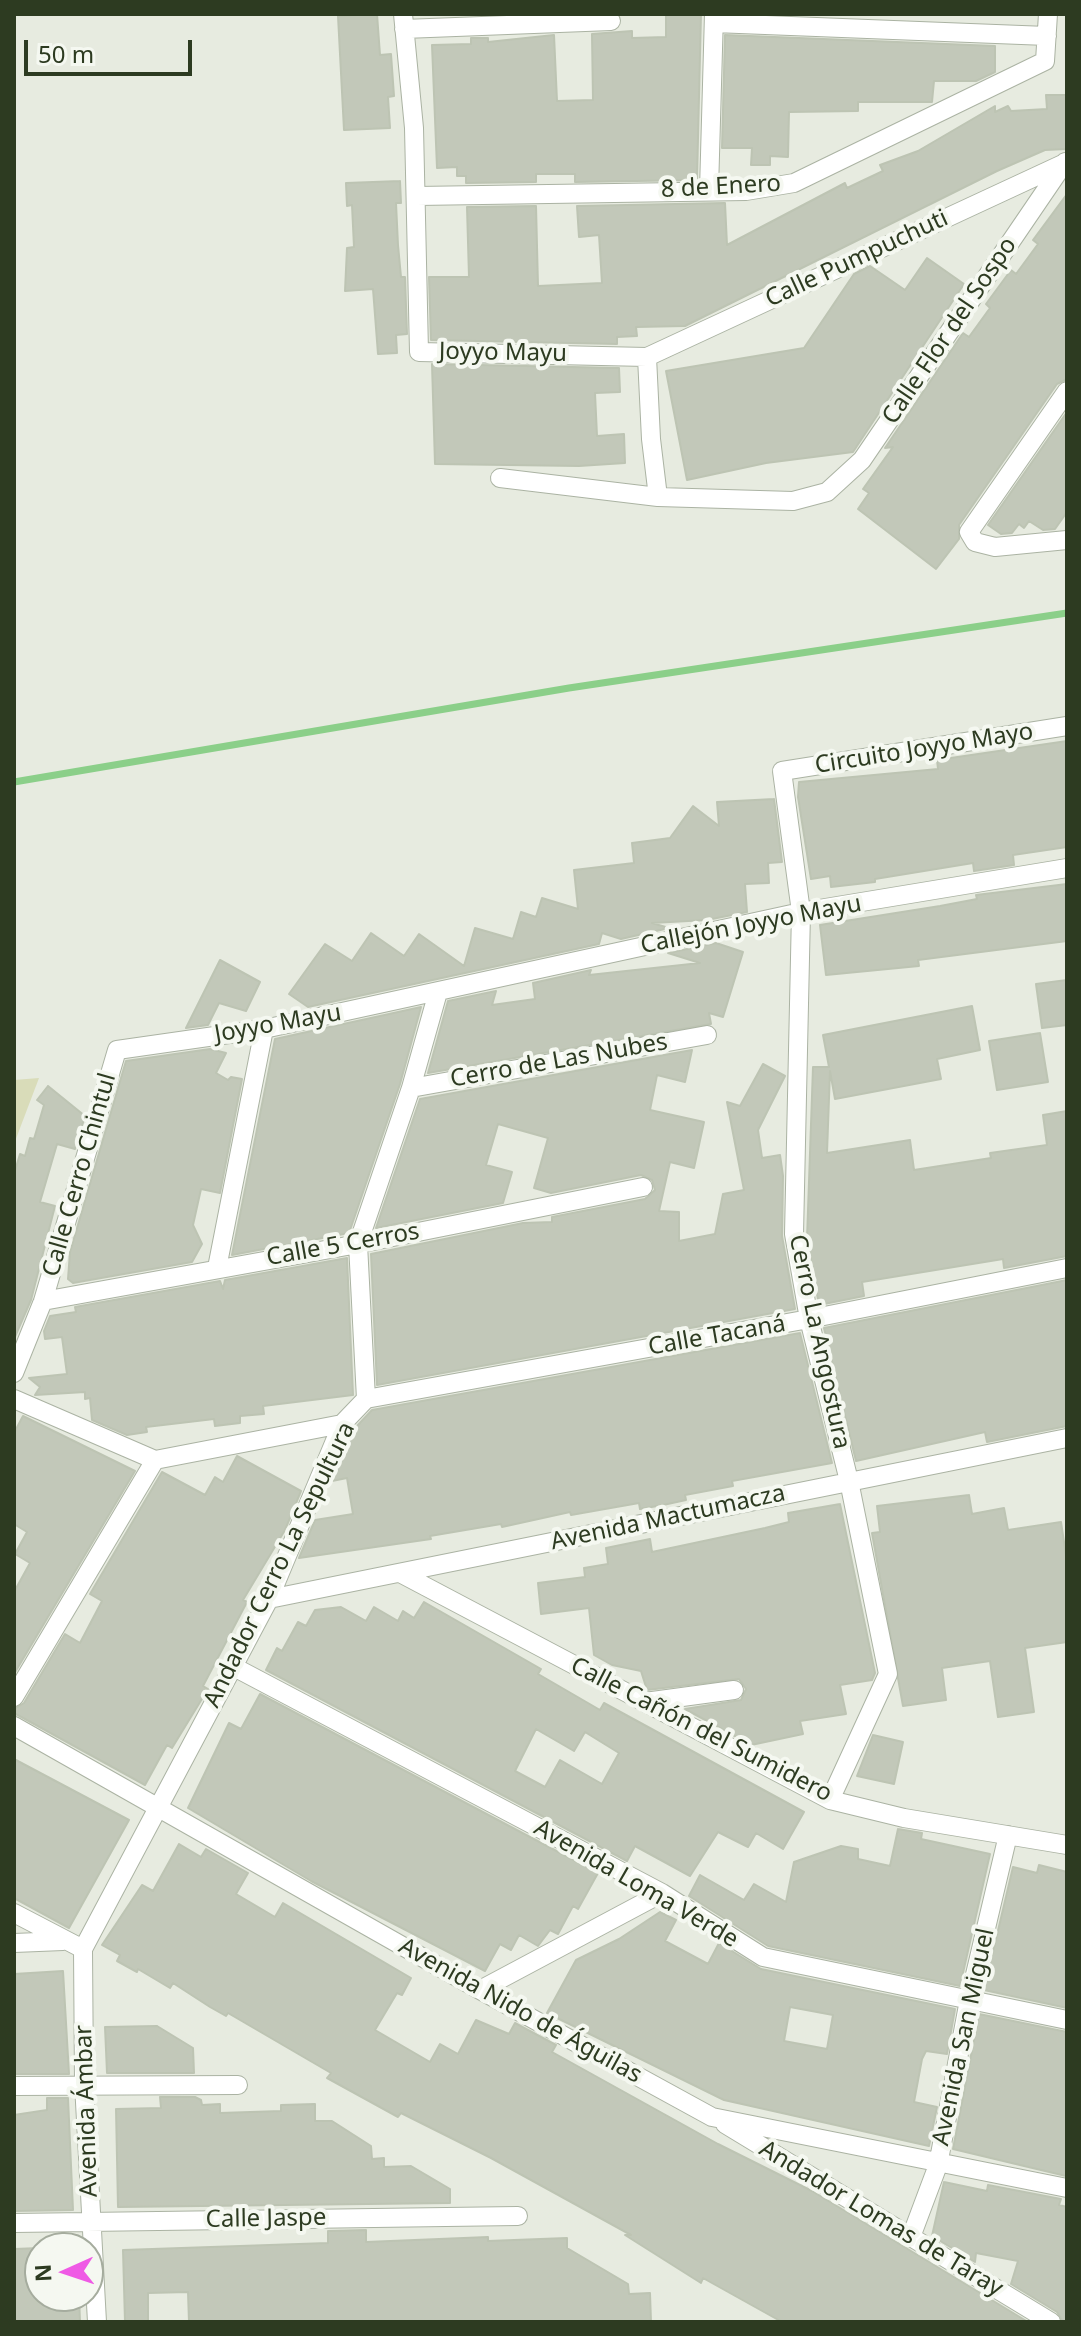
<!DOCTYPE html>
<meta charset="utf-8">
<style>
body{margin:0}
#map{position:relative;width:1081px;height:2336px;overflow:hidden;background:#e7ebe0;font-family:"Noto Sans",sans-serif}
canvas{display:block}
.frame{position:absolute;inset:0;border:16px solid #2d3b21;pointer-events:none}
.north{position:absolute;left:24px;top:2232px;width:80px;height:80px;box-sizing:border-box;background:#f5f8f1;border:2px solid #a5ac9e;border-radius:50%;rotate:267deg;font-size:22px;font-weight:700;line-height:32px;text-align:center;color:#2d3b21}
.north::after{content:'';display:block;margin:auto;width:28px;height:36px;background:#ef5ae5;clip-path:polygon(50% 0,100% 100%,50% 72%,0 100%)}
.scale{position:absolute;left:24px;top:40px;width:168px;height:36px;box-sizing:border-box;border:4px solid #2d3b21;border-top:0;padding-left:10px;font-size:24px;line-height:28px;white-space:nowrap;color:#2d3b21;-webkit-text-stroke:6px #f5f8f1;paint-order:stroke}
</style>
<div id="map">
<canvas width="1081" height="2336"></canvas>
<div class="frame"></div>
<div class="north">N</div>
<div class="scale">50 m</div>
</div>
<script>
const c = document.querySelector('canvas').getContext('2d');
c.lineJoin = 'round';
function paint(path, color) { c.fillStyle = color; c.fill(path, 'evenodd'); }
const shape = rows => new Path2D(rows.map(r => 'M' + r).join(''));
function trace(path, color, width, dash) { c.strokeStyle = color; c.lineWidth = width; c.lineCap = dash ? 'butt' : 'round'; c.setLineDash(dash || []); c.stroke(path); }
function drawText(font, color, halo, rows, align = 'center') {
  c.font = font + ' "Noto Sans",sans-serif'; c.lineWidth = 8; c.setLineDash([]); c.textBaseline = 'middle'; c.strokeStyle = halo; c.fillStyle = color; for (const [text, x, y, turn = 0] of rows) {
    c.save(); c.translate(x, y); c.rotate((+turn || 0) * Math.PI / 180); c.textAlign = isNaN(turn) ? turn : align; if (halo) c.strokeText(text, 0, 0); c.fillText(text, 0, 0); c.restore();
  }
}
paint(shape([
 [39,1078,14,1144,14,1080]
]), '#d9dcb9');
trace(shape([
 [14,782,569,688,1067,613]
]), '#8bcf89', 7);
const building = shape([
 [377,14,380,55,391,54,394,96,388,97,390,128,344,130,338,16,377,14],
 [666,14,701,14,697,180,575,182,575,174,536,174,536,182,466,183,466,176,457,176,457,167,437,168,432,45,471,44,471,38,488,38,488,42,554,35,557,101,593,100,592,34,632,31,632,38,666,37,666,14],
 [725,35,995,46,995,72,976,81,934,81,932,102,858,102,858,111,789,112,788,157,770,156,770,165,751,165,752,148,722,148,725,35],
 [1046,95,1067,95,1067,149,1045,150,997,171,685,326,636,327,637,336,617,337,617,344,431,340,429,277,469,277,467,207,536,206,538,286,602,283,599,235,579,237,577,206,725,203,727,245,845,183,847,188,883,171,880,165,918,151,995,106,995,112,1008,106,1011,111,1047,109,1046,95],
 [400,181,401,203,396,203,398,245,401,277,405,277,407,334,396,335,397,353,378,354,373,289,345,291,347,248,354,247,352,205,347,206,346,183,400,181],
 [1067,194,1067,379,1057,384,959,525,959,539,936,569,858,509,869,493,863,489,893,447,885,448,963,333,969,337,990,308,986,304,1011,270,1016,274,1038,244,1033,240,1067,194],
 [927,258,964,284,853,452,766,463,687,480,666,371,804,348,854,274,870,266,905,290,927,258],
 [432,364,619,368,620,392,595,393,597,436,624,434,625,463,579,466,435,464,432,364],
 [1067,412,1067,512,1055,529,1043,530,1029,521,1024,528,1019,524,1012,533,1001,534,988,525,1067,412],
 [1067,741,1067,847,1013,855,1014,865,974,871,973,863,875,879,875,882,831,887,830,876,811,879,798,797,799,782,938,769,937,760,1067,741],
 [774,799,782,862,768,863,769,883,745,884,747,912,707,920,652,923,669,928,621,939,602,933,599,944,308,1007,289,994,325,944,352,961,371,933,404,956,419,934,464,966,475,928,513,939,521,912,536,917,542,898,578,909,574,870,634,863,632,843,670,838,693,806,719,826,717,802,774,799],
 [1067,884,1067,941,918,960,919,966,826,975,820,925,940,906,977,899,976,895,1067,884],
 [716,943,743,952,723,1017,709,1013,711,1024,428,1073,448,1001,496,991,492,1005,535,999,533,983,591,970,589,975,700,963,668,953,716,943],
 [220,960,260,982,246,1011,219,1003,208,1025,186,1028,220,960],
 [1067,980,1067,1025,1042,1028,1036,984,1067,980],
 [972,1006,980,1050,937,1059,941,1079,835,1099,830,1071,827,1153,910,1140,914,1170,991,1158,990,1153,1047,1145,1043,1115,1067,1111,1067,1256,1004,1268,1003,1259,862,1282,864,1296,819,1305,807,1239,813,1067,829,1067,823,1035,972,1006],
 [421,1007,400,1084,349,1233,232,1255,275,1039,421,1007],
 [1040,1033,1048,1082,997,1090,989,1041,1040,1033],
 [210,1049,226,1053,216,1073,228,1080,231,1077,242,1079,220,1193,201,1189,193,1225,202,1244,192,1262,73,1283,68,1279,70,1252,126,1061,210,1049],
 [692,1050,685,1082,657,1075,650,1110,704,1122,694,1168,670,1162,659,1211,679,1212,679,1241,715,1234,723,1194,744,1190,727,1102,740,1106,763,1064,785,1076,758,1130,762,1158,780,1155,783,1176,782,1236,795,1309,377,1385,371,1254,523,1223,552,1222,552,1217,645,1199,655,1190,652,1180,641,1175,551,1193,534,1188,548,1138,498,1124,486,1165,512,1172,503,1203,376,1228,420,1099,692,1050],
 [48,1086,85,1116,75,1149,57,1144,40,1202,55,1206,31,1300,14,1339,14,1174,20,1154,25,1156,30,1138,34,1139,44,1105,37,1100,48,1086],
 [347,1258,353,1395,263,1406,264,1414,240,1416,240,1423,215,1426,214,1419,146,1427,147,1432,127,1435,92,1420,90,1398,85,1399,85,1392,35,1395,40,1387,29,1378,67,1374,62,1337,45,1339,44,1331,50,1316,76,1312,75,1307,220,1281,223,1289,225,1280,347,1258],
 [1067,1280,1067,1426,987,1442,985,1432,856,1461,824,1328,1067,1280],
 [800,1333,832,1463,732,1481,733,1486,685,1495,686,1500,663,1505,640,1509,639,1503,571,1515,570,1512,502,1527,501,1524,430,1536,431,1539,299,1558,315,1520,353,1514,347,1478,332,1481,356,1427,372,1410,800,1333],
 [23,1416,135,1471,14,1674,14,1592,30,1563,15,1554,27,1532,14,1524,14,1433,23,1416],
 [237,1456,301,1491,285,1530,243,1600,247,1602,203,1686,208,1689,172,1748,167,1745,145,1785,14,1713,14,1709,24,1703,65,1634,80,1643,102,1601,90,1594,162,1472,205,1495,215,1477,223,1482,237,1456],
 [969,1495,972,1514,1004,1508,1008,1530,1061,1522,1067,1562,1067,1642,1025,1648,1034,1712,998,1717,990,1661,942,1668,946,1700,903,1706,872,1533,880,1532,877,1506,969,1495],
 [840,1504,875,1673,872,1680,840,1685,846,1714,800,1721,803,1734,751,1745,685,1709,741,1700,746,1689,739,1679,647,1690,641,1671,612,1665,594,1655,589,1608,541,1614,538,1583,585,1577,584,1568,608,1564,606,1548,650,1539,652,1552,765,1528,789,1522,788,1513,840,1504],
 [424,1602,541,1669,538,1674,600,1710,604,1703,804,1812,783,1849,756,1833,748,1847,718,1832,690,1876,635,1846,627,1861,266,1670,277,1648,282,1651,298,1622,306,1626,315,1610,341,1607,366,1621,374,1607,398,1621,403,1611,414,1618,424,1602],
 [536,1729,574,1751,585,1732,619,1753,602,1784,560,1760,545,1787,515,1771,536,1729],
 [260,1694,598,1873,578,1909,573,1906,558,1934,550,1930,538,1946,519,1935,511,1950,500,1944,485,1971,311,1881,188,1808,229,1723,241,1729,260,1694],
 [873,1735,903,1742,894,1784,857,1776,873,1735],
 [14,1759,129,1820,69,1928,14,1898,14,1759],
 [898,1829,922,1833,921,1839,990,1854,960,1986,768,1946,689,1896,700,1875,744,1900,754,1884,786,1902,794,1862,841,1846,858,1849,858,1859,890,1866,898,1829],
 [179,1844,201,1857,206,1849,248,1873,236,1894,275,1917,283,1903,411,1978,402,1995,397,1993,375,2030,430,2062,440,2044,458,2054,476,2020,509,2034,515,2023,556,2045,552,2052,718,2144,812,2191,1028,2322,782,2322,703,2278,701,2283,625,2235,631,2235,491,2158,401,2113,398,2117,327,2078,331,2073,228,2013,226,2016,210,2007,173,1983,170,1988,138,1969,137,1972,117,1961,120,1955,102,1945,142,1885,153,1891,179,1844],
 [1039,1865,1067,1872,1067,2008,984,1990,1013,1867,1037,1873,1039,1865],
 [660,1912,676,1920,665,1941,708,1964,719,1943,761,1969,955,2009,947,2054,926,2051,922,2059,914,2102,937,2107,929,2146,724,2100,547,2013,576,1960,619,1939,660,1912],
 [790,2007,833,2015,827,2049,784,2041,790,2007],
 [63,1971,69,2074,14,2074,14,1974,63,1971],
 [979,2014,1067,2032,1066,2176,953,2149,979,2014],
 [157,2026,193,2048,194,2073,107,2073,105,2027,157,2026],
 [160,2097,195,2097,201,2100,202,2105,220,2104,220,2113,281,2111,281,2105,315,2104,315,2121,332,2121,371,2146,372,2159,384,2158,384,2167,411,2166,450,2189,450,2203,118,2207,116,2109,161,2108,160,2097],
 [47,2098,68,2098,73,2210,14,2211,14,2115,47,2110,47,2098],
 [944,2182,987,2191,988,2185,1061,2199,1059,2205,1067,2207,1067,2322,1063,2322,1057,2312,1011,2284,1018,2261,976,2253,975,2262,932,2236,944,2182],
 [366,2230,366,2242,488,2237,488,2241,567,2238,567,2248,628,2284,629,2294,650,2293,651,2322,189,2322,188,2292,148,2293,148,2322,125,2322,123,2250,328,2243,328,2231,366,2230],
 [40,2248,40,2296,79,2296,80,2322,14,2322,14,2249,40,2248]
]);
paint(building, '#c2c8b9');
trace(building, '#bdc4b3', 2);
const street = shape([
 [403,14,414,128,419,352,647,357,1067,162],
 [714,23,1047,36],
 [404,29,611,21],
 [709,190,714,14],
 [417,196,746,191,794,183,1045,61,1048,14],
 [647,357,651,439,658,497],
 [1067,391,969,532,975,542,995,547,1067,540],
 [500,478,658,497,793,501,827,492,862,460,1065,162],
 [411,1088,707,1035],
 [217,1268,264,1029],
 [43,1301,358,1244,643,1187],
 [14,1373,43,1301,117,1050,264,1029,801,912,1067,868],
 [14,1399,155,1460,342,1424],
 [366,1399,809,1319,1067,1268],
 [400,1573,830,1800,904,1818,1067,1845],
 [269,1599,1067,1438],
 [234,1667,662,1893,763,1957,1067,2020],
 [14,1697,155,1460],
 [645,1702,734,1690],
 [14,1726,480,1990,712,2117,1067,2188],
 [830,1800,888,1674,849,1481,809,1319,794,1234,801,912,782,771,1067,726],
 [14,1913,83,1949],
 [14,1943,63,1941],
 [480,1990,662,1893],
 [14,2086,238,2085],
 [725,2124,1051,2322],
 [14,2223,518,2216],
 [911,2237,938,2165,969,2000,1008,1835],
 [97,2322,84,2084,83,1949,269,1599,342,1424,366,1399,358,1244,411,1088,438,992]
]);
trace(street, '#abb3a3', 20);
trace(street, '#fff', 18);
drawText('24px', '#2d3b21', '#f5f8f1', [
 ["8 de Enero",721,187,-3],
 ["Calle Pumpuchuti",857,259,-25],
 ["Calle Flor del Sospo",950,331,-56],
 ["Joyyo Mayu",503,353,1],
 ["Circuito Joyyo Mayo",924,749,-9],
 ["Callejón Joyyo Mayu",751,925,-11],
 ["Joyyo Mayu",278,1024,-10],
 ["Cerro de Las Nubes",559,1061,-10],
 ["Calle Cerro Chintul",80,1175,-74],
 ["Calle 5 Cerros",343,1245,-10],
 ["Calle Tacaná",717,1336,-10],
 ["Cerro La Angostura",819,1342,78],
 ["Avenida Mactumacza",668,1518,-12],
 ["Andador Cerro La Sepultura",280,1565,-64],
 ["Calle Cañón del Sumidero",701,1730,27],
 ["Avenida Loma Verde",636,1884,30],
 ["Avenida Nido de Águilas",520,2011,29],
 ["Avenida San Miguel",964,2037,-78],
 ["Avenida Ámbar",87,2111,-92],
 ["Calle Jaspe",266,2219,-1],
 ["Andador Lomas de Taray",881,2219,31]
]);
</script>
